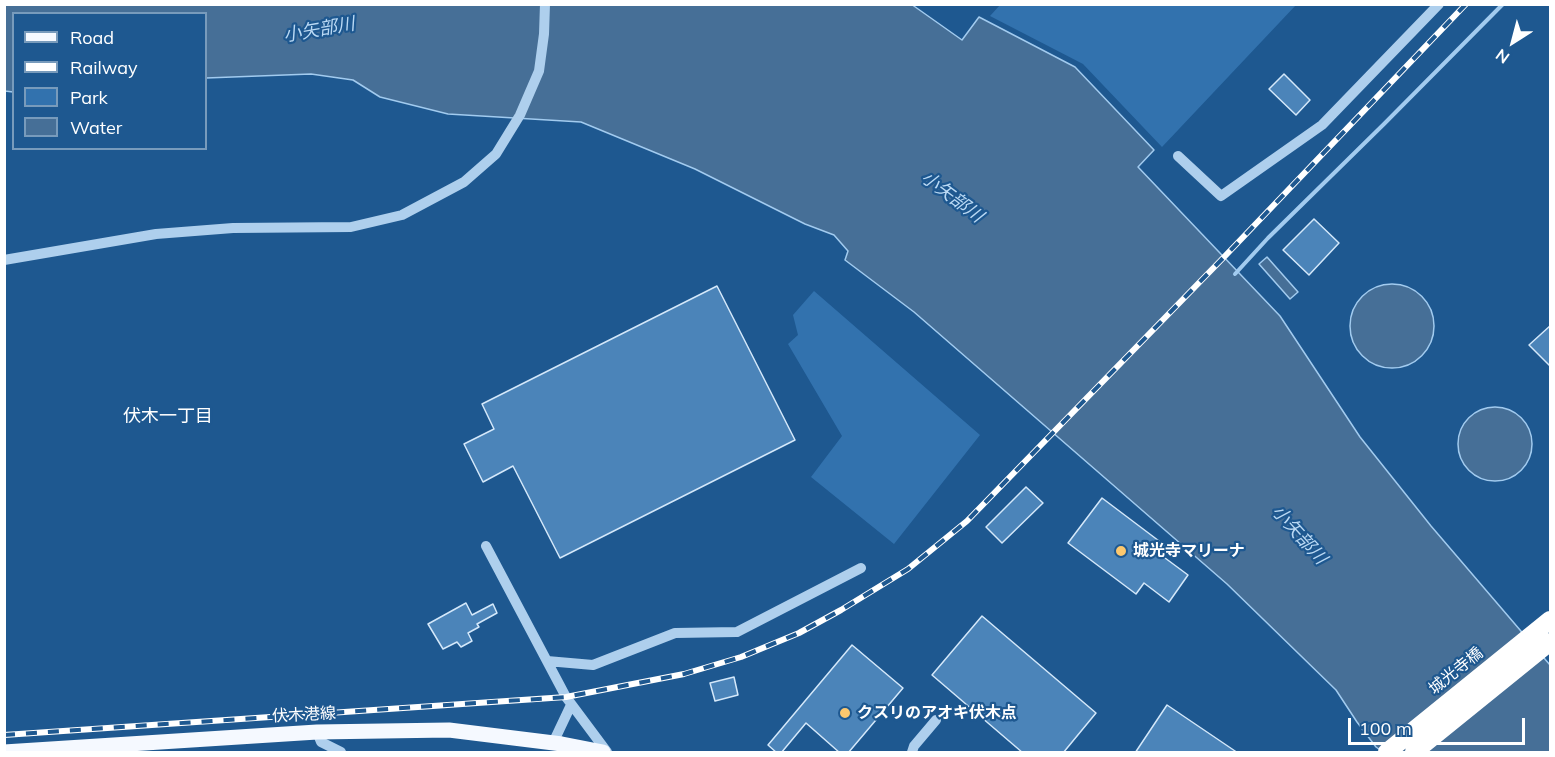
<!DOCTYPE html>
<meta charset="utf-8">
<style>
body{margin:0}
#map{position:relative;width:1555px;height:757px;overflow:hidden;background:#1e5890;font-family:Mulish,sans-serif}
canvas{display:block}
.frame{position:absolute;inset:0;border:6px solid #fff;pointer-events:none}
.legend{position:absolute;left:12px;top:12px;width:195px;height:138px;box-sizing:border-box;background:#1e5890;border:2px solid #789bbc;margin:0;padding:8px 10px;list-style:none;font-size:18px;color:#fff}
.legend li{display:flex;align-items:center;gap:12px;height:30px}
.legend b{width:30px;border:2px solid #789bbc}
.north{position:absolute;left:1483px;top:12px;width:60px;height:60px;-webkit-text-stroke:4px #1e5890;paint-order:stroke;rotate:216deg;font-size:16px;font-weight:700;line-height:24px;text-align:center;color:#fff}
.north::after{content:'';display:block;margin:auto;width:21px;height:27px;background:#fff;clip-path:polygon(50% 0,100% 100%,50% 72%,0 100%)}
.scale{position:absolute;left:1348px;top:718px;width:177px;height:27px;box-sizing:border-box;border:3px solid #fff;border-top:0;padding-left:8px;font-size:18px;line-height:21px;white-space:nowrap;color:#fff;-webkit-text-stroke:4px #1e5890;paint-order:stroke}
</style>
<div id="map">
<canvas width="1555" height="757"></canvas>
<div class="frame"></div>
<ul class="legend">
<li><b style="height:8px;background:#f5f9ff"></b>Road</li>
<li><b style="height:8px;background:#fff"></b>Railway</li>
<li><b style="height:16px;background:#3272ae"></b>Park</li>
<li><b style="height:16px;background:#466f97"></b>Water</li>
</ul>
<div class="north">N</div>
<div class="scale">100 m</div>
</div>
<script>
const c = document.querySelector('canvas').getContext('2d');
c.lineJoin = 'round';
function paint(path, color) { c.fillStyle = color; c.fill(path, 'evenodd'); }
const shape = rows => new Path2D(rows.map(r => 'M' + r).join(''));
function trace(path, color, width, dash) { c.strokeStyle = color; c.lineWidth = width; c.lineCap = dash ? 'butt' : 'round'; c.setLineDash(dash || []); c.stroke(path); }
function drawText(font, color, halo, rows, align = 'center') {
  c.font = font + ' Mulish,"Noto Sans JP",sans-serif'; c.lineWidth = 4.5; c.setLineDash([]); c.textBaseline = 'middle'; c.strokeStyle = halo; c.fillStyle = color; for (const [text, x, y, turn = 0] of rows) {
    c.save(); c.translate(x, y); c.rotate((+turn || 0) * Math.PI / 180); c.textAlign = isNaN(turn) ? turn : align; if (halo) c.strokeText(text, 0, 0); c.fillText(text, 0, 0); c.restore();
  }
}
paint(shape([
 [1000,5,1000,4,1296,5,1162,147,1083,64,990,16],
 [814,291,980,435,894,544,811,477,842,436,788,344,798,335,793,315]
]), '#3272ae');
const water = shape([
 [911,4,962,40,979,17,1075,67,1154,150,1138,167,1280,316,1360,437,1431,526,1550,665,1550,752,1383,752,1376,747,1357,722,1336,690,1227,584,914,312,845,260,848,251,834,235,805,224,695,169,581,122,448,114,380,97,353,80,311,74,206,78,206,14,14,14,13,92,5,91,5,5,911,4],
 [1267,257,1298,292,1290,299,1259,264,1267,257],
 '1350 326a42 42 0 1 1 84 0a42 42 0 1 1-84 0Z',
 '1458 444a37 37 0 1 1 74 0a37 37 0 1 1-74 0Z'
]);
paint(water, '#466f97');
trace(water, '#a2cbef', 1.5);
trace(shape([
 [1235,274,1268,238,1384,124,1503,4]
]), '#a2cbef', 4);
const building = shape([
 [1284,74,1310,100,1296,115,1269,89,1284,74],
 [1314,219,1339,243,1309,275,1283,250,1314,219],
 [717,286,795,440,560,558,513,466,483,482,464,444,494,429,482,404,717,286],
 [1551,325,1551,367,1529,345,1551,325],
 [1026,487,1043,503,1002,543,986,527,1026,487],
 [1102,498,1167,547,1161,555,1188,575,1169,602,1144,583,1136,594,1068,543,1102,498],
 [466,603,472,615,493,604,497,613,477,624,479,627,468,633,472,641,461,647,457,642,443,649,428,624,466,603],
 [982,616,1096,713,1063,753,1023,753,932,675,982,616],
 [852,645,903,688,848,753,840,753,806,723,781,753,777,753,768,745,852,645],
 [734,677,738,695,715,701,710,683,734,677],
 [1167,705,1238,753,1135,753,1167,705]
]);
paint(building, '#4b84b9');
trace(building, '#d4e8fa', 1.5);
trace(shape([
 [1178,156,1221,196,1322,125,1439,4],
 [4,260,156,234,233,228,351,227,402,215,464,182,496,154,520,115,539,71,544,34,545,4],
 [486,546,566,697,607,752],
 [547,661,593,665,675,633,737,632,861,568],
 [317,732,321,742,341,752],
 [553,743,571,705],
 [912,752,914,746,936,720]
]), '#aecfed', 10);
trace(shape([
 [4,752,317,732,449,730,562,744,603,752]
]), '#f5f9ff', 15);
trace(shape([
 [1387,752,1550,620],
 [1414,752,1550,642]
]), '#fff', 18);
const rail = shape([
 [4,735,566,697,684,674,741,657,799,633,841,610,908,569,967,521,1226,255,1466,4]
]);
trace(rail, '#fff', 6);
trace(rail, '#1e5890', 4, [11]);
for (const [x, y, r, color] of [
 [1121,551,6,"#fcc86e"],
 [845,713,6,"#fcc86e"]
]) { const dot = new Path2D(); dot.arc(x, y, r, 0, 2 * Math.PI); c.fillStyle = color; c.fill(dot); trace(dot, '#1e5890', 2); }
drawText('bold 16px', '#fff', '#1e5890', [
 ["城光寺マリーナ",1133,551],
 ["クスリのアオキ伏木点",857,713]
], 'left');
drawText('16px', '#fff', '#1e5890', [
 ["城光寺橋",1456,671,-39],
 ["伏木港線",304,715,-3]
]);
drawText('italic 18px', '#bad9f4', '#1e5890', [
 ["小矢部川",319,30,-10],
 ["小矢部川",952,197,37],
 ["小矢部川",1299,535,48]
]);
drawText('18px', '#fff', '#1e5890', [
 ["伏木一丁目",168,417]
]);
</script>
